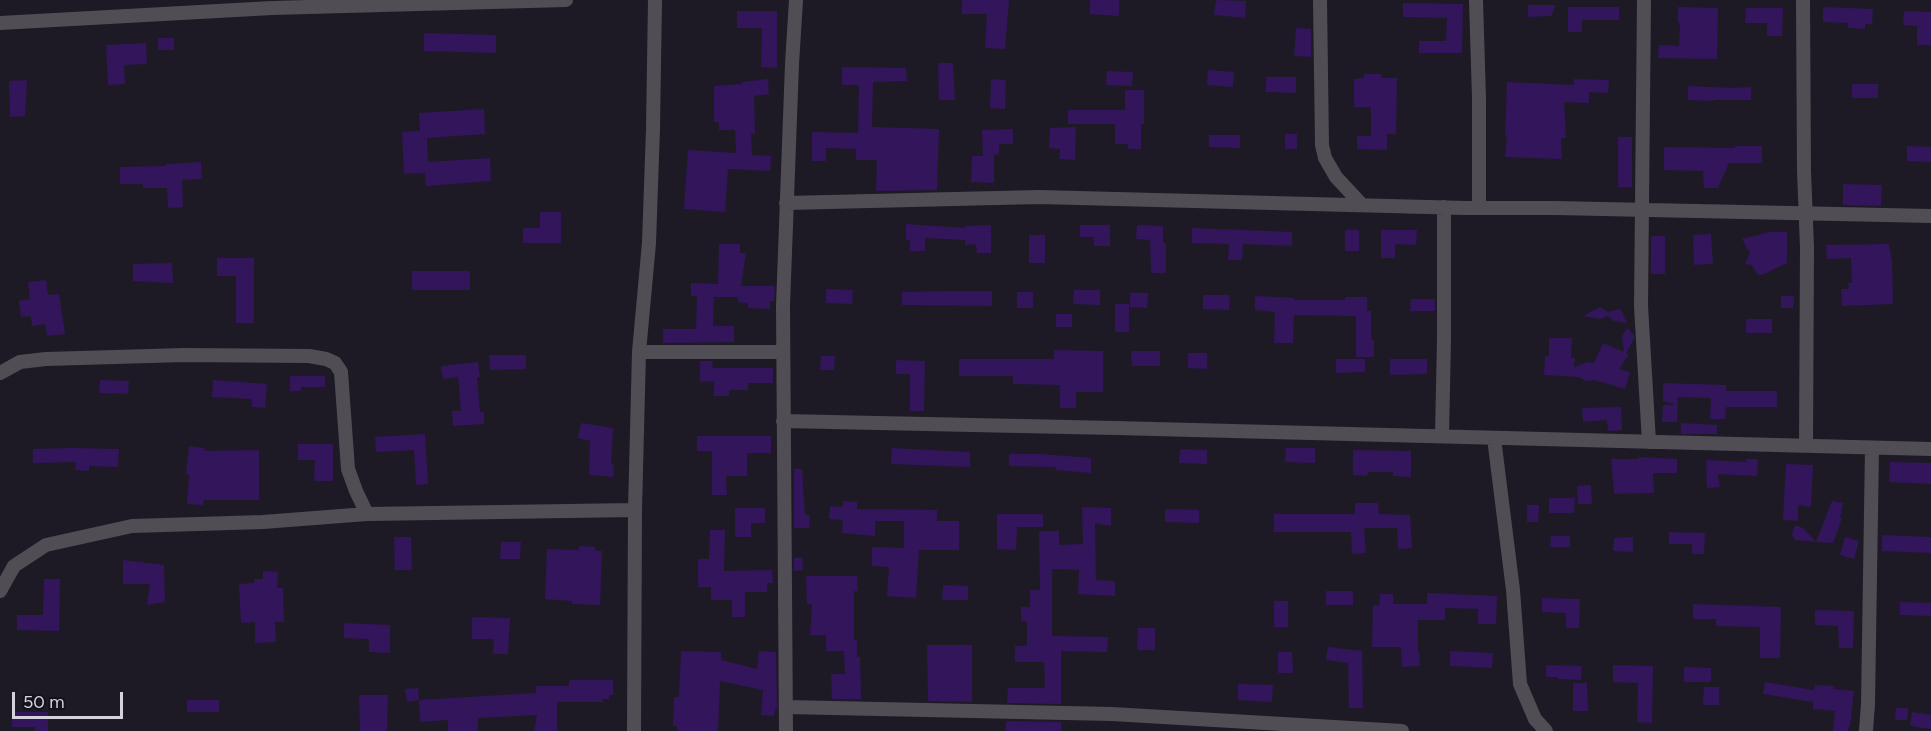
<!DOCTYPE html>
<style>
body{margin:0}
#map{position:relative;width:1931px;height:731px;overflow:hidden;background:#1d1a25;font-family:Figtree,sans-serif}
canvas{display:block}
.scale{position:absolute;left:12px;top:692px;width:111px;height:27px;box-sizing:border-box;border:3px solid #d4d2da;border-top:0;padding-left:8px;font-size:18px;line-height:21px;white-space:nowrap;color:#d4d2da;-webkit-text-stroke:4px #14111b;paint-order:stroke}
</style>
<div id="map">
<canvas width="1931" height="731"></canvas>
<div class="scale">50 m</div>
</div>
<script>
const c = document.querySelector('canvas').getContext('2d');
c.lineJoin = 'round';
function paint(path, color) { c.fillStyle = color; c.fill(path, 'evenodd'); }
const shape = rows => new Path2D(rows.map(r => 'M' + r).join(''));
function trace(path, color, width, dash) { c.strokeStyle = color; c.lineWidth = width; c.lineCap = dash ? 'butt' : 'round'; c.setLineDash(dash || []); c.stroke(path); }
paint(shape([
 [962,0,1009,0,1005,49,985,48,987,14,962,14],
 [1090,0,1119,0,1119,16,1090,14],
 [1216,0,1246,1,1245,18,1214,15],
 [1403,3,1463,4,1462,53,1419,53,1419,41,1446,41,1447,18,1403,17],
 [1528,5,1556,5,1551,16,1528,17],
 [1568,7,1619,7,1619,20,1582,20,1582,32,1568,32],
 [1678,7,1718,8,1717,59,1658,58,1659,45,1679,46,1680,23,1678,23],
 [1823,7,1873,9,1872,24,1865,24,1865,29,1848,28,1848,23,1823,22],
 [1746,8,1783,8,1782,36,1767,36,1767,23,1745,23],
 [737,11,777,11,777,68,761,67,762,28,737,28],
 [1904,11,1931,12,1931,45,1917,45,1917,26,1903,25],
 [1296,28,1311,29,1311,57,1294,56],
 [424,33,496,35,496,53,424,51],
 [158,38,174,38,174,50,158,50],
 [146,43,147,64,124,65,125,84,108,85,106,45],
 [938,63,953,63,955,100,939,100],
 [842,67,906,68,907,81,873,82,872,127,939,129,937,190,876,191,877,160,856,160,856,149,826,148,826,161,812,161,812,132,858,133,859,85,842,85],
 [1208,70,1234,72,1233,87,1207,85],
 [1107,71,1133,72,1132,86,1106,85],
 [1364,74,1381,74,1381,78,1397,78,1396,134,1387,134,1387,150,1357,149,1357,136,1371,136,1371,107,1354,107,1354,79,1364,78],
 [1266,77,1296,77,1296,93,1266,92],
 [768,79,769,94,754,96,755,134,751,134,752,155,771,156,770,171,728,169,725,212,684,209,688,150,736,153,735,130,719,130,719,122,714,122,714,86,742,84,742,82],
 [991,79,1006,80,1005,109,990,108],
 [1574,79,1609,80,1608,93,1589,92,1589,103,1564,102,1566,138,1561,138,1562,159,1505,157,1507,137,1505,137,1507,82,1574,85],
 [27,80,25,116,10,117,9,81],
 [1852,84,1878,84,1878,98,1852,98],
 [1688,86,1733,88,1751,87,1751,100,1714,100,1714,101,1688,100],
 [1125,90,1144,90,1144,124,1141,124,1141,149,1128,149,1128,144,1115,144,1115,124,1068,124,1068,110,1125,110],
 [484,109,485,134,427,138,428,162,490,158,491,181,426,186,425,173,404,174,402,132,420,131,419,113],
 [1076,127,1075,160,1059,159,1060,149,1049,148,1050,128],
 [1013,129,1013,144,999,144,999,154,994,155,994,183,971,182,972,156,983,156,982,130],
 [1285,134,1297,134,1297,149,1285,149],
 [1209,135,1240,135,1240,148,1209,147],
 [1618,137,1632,137,1632,187,1618,187],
 [1735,146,1762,146,1762,163,1729,163,1718,188,1704,188,1703,171,1664,170,1664,147,1735,148],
 [1907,146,1931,147,1931,162,1907,161],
 [201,162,202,179,182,180,183,207,168,208,167,188,143,188,143,184,120,184,120,167,166,166,166,164],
 [1843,184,1882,185,1881,206,1843,205],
 [540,212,561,212,561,243,523,243,523,228,540,228],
 [906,224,965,228,965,226,991,225,991,253,977,253,976,244,965,245,965,240,925,238,925,251,910,251,910,240,906,240],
 [1080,225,1110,225,1110,246,1094,246,1094,237,1080,237],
 [1137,225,1163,226,1163,243,1166,243,1166,273,1151,273,1150,240,1136,239],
 [1192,228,1292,232,1292,246,1243,244,1242,260,1228,260,1229,244,1192,243],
 [1345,230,1359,230,1359,251,1345,251],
 [1381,230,1417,230,1416,245,1395,244,1395,258,1381,258],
 [1770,232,1787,232,1787,263,1762,275,1757,274,1752,265,1745,264,1750,253,1742,239],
 [1711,234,1713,264,1694,265,1693,235],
 [1029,235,1045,235,1045,263,1029,263],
 [1651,236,1665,236,1665,274,1651,274],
 [719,244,740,244,740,253,746,253,741,286,775,286,774,301,770,301,770,309,748,308,748,303,738,302,738,297,714,297,713,326,734,326,734,342,663,343,663,329,696,329,697,296,691,296,691,283,718,284],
 [1889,244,1892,262,1893,304,1842,306,1841,289,1849,289,1848,283,1852,283,1851,258,1827,259,1826,245],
 [217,258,254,258,254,323,236,323,236,276,217,276],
 [172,263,173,283,133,281,133,264],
 [412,271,470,271,470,290,412,290],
 [46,280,48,295,59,294,65,334,47,336,45,324,32,326,31,316,21,317,19,301,30,299,28,282],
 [826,289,853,290,852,304,826,303],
 [1074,290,1100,290,1100,305,1073,304],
 [948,291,992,291,992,306,902,305,902,292],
 [1017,292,1033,292,1033,308,1017,308],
 [1130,293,1148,293,1147,308,1130,307],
 [1203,295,1230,295,1229,310,1203,309],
 [1255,296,1294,298,1294,300,1345,300,1345,297,1367,297,1367,311,1371,311,1371,340,1374,340,1374,357,1356,357,1356,316,1294,315,1293,343,1274,343,1275,312,1255,310],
 [1781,296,1794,296,1793,308,1781,308],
 [1411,299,1435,299,1435,311,1410,311],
 [1115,304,1129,304,1129,332,1115,332],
 [1600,307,1608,312,1620,309,1622,312,1627,323,1614,321,1608,316,1601,319,1583,316],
 [1056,314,1072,314,1072,327,1056,327],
 [1746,319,1772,319,1772,333,1746,333],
 [1627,328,1634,335,1634,339,1626,353,1629,354,1619,369,1630,372,1625,389,1594,380,1586,381,1579,377,1544,375,1545,356,1549,356,1549,338,1572,338,1571,358,1575,358,1574,367,1588,362,1594,363,1603,343,1624,352,1622,336],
 [1054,350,1103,351,1103,392,1076,392,1076,408,1060,408,1060,385,1013,384,1013,376,959,376,959,359,1054,359],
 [1131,351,1160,351,1160,366,1132,366],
 [1188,353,1207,353,1207,369,1188,368],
 [489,355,526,355,526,369,490,370],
 [821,356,835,356,834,370,820,370],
 [1336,359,1365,359,1365,372,1336,373],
 [1390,359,1427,359,1427,374,1390,375],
 [896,360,925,361,924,411,910,411,910,374,896,374],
 [700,361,713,361,712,368,773,368,773,383,748,383,748,390,729,390,729,396,714,396,714,381,700,382],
 [478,362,480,377,477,377,480,412,484,412,484,424,453,426,452,411,461,411,458,377,443,379,441,366],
 [290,376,325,376,325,387,301,387,301,391,290,391],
 [100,380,129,381,128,394,99,393],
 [213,380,267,384,265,408,252,407,252,399,212,397],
 [1663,383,1726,385,1726,391,1777,391,1777,407,1726,407,1725,419,1710,419,1711,398,1678,397,1677,422,1662,422,1663,405,1676,405,1663,401],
 [1621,407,1622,430,1608,431,1607,420,1583,422,1582,408],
 [581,423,613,428,611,464,614,465,613,477,589,475,590,441,578,438],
 [1681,423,1717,425,1717,434,1681,434],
 [425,434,428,484,416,485,414,450,376,452,375,437],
 [697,436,771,436,771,453,747,453,747,476,726,476,727,495,712,495,712,451,697,451],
 [298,444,333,444,333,481,314,481,315,460,298,460],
 [189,446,205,448,204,451,259,450,259,500,204,500,203,505,187,504,189,475,186,474],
 [73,448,119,449,118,467,89,466,89,471,75,470,76,462,33,463,33,449],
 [892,448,970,452,970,467,891,464],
 [1286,448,1315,448,1315,463,1285,462],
 [1180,449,1207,450,1207,464,1179,463],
 [1353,450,1411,451,1411,477,1393,476,1393,472,1368,472,1367,476,1353,475],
 [1009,454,1040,454,1091,458,1091,473,1056,470,1056,467,1009,466],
 [1639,457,1677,459,1677,473,1653,473,1654,493,1614,494,1611,459,1639,459],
 [1746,459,1758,459,1757,476,1718,474,1720,487,1707,488,1706,460,1746,462],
 [1890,462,1931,463,1931,484,1889,482],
 [1786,464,1813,465,1811,507,1798,505,1798,521,1783,520],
 [794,469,802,469,805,515,810,515,809,528,794,528],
 [1591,485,1592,504,1578,504,1577,486],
 [1549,498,1575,498,1574,513,1549,513],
 [843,501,857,502,857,509,937,510,937,521,918,521,959,521,959,550,919,550,916,598,887,596,889,567,872,566,872,547,904,548,904,521,875,521,875,536,842,533,843,520,829,519,830,506,843,507],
 [1832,501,1843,503,1840,518,1842,518,1833,543,1816,542],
 [1355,503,1378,503,1379,514,1410,515,1412,548,1398,549,1397,528,1364,528,1366,553,1352,554,1351,532,1274,532,1274,514,1355,514],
 [1527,505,1539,505,1538,522,1527,522],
 [1082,507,1111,508,1111,526,1095,523,1096,580,1115,581,1115,596,1078,594,1079,570,1052,569,1052,636,1108,637,1107,652,1061,651,1061,704,1007,703,1008,688,1045,688,1044,662,1015,662,1015,646,1027,646,1027,621,1021,621,1021,607,1030,607,1030,590,1040,590,1039,531,1059,531,1059,545,1083,544],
 [735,508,765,508,765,523,751,523,751,537,735,537],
 [1165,509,1199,510,1199,523,1165,522],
 [997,514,1043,514,1043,527,1017,527,1016,550,997,549],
 [1795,525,1803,528,1816,542,1795,540,1792,534],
 [710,530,725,530,724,571,772,570,773,583,767,583,767,592,745,592,745,617,732,617,732,600,711,600,711,587,698,587,698,559,709,559],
 [1669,532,1705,533,1704,554,1692,554,1692,544,1669,544],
 [1882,535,1931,537,1931,553,1882,551],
 [1551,536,1570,536,1570,547,1550,547],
 [394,537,411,537,412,570,395,570],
 [1633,537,1633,552,1613,551,1614,538],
 [1845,537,1859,541,1854,559,1840,555],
 [501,542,521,542,520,559,500,559],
 [579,546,595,547,595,551,602,551,600,605,572,604,572,601,545,599,547,549,579,550],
 [802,557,803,570,794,571,794,558],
 [123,560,164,565,165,602,147,605,150,584,123,584],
 [263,571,278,572,277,588,283,588,284,622,275,622,276,642,255,643,255,622,241,623,239,584,254,583,254,579,263,579],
 [806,576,857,576,858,591,854,591,854,640,857,640,857,657,860,657,861,699,832,699,831,674,845,674,844,651,826,651,826,635,810,635,812,604,807,604],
 [44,579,60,579,59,631,17,630,17,615,43,615],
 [943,585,968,586,968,600,942,600],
 [1326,591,1353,591,1353,605,1326,605],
 [1427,593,1497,596,1496,624,1478,624,1478,609,1445,608,1445,620,1418,620,1418,651,1419,651,1420,666,1402,667,1401,647,1372,647,1373,605,1379,605,1380,594,1393,594,1393,604,1427,604],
 [1542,598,1580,599,1579,628,1566,628,1566,613,1542,612],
 [1274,601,1288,601,1288,627,1274,627],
 [1900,602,1931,603,1931,616,1900,615],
 [1693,604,1781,607,1780,658,1760,658,1760,627,1716,626,1716,619,1693,619],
 [1815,610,1854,611,1853,648,1839,648,1838,626,1815,625],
 [472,617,510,618,508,654,493,654,494,639,472,639],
 [344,623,390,625,390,653,369,652,369,639,344,638],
 [1138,628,1155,628,1155,650,1137,650],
 [927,645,972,645,972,702,928,701],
 [1328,647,1362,651,1363,708,1349,708,1348,663,1326,660],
 [681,651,721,652,721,660,757,669,759,651,776,652,777,709,775,709,774,716,761,715,763,690,720,681,718,731,677,731,677,726,673,726,674,697,679,697],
 [1450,651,1493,653,1492,668,1450,666],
 [1278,652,1292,652,1293,673,1278,673],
 [1546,665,1582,666,1581,680,1558,679,1558,677,1546,677],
 [1613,665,1653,666,1652,723,1637,722,1638,683,1613,682],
 [1684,667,1711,668,1711,682,1684,682],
 [569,680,613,680,613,695,609,695,609,699,602,699,603,702,557,702,557,731,534,731,537,715,478,718,478,731,448,731,448,720,420,722,419,700,536,693,536,686,569,686],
 [1765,682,1814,690,1815,685,1834,686,1833,689,1854,691,1850,726,1849,726,1848,731,1833,731,1835,711,1813,709,1813,702,1763,694],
 [1573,683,1587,683,1588,711,1573,711],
 [1238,684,1273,685,1272,702,1238,700],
 [1704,687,1719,687,1719,705,1703,705],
 [418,688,419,700,407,702,405,689],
 [359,695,388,695,387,731,360,731],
 [187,700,219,700,219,712,187,712],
 [1896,708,1908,708,1907,720,1895,720],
 [12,712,48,712,48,731,35,731,35,727,12,727],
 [1912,712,1931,715,1931,729,1910,726],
 [1006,721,1061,722,1061,731,1006,731]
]), '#33155c');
trace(shape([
 [1320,0,1322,145,1325,158,1336,177,1362,205],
 [1476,0,1479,98,1479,208],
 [1644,0,1641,306,1649,442],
 [1803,0,1804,171,1807,247,1806,445],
 [0,23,272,8,566,0],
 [786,203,1039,197,1466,208,1555,208,1931,216],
 [639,352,783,352],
 [0,373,20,362,46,359,184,355,309,356,326,359,335,363,341,372,348,469,356,491,367,514],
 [783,421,1116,428,1931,449],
 [1442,436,1444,339,1444,207],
 [1494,438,1513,590,1520,684,1535,719,1546,731],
 [0,591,14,566,46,545,132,526,263,522,367,514,635,510],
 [786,707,1112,714,1402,731],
 [634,731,635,510,639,352,649,243,653,129,655,0],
 [786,731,783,306,792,64,796,0],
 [1866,731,1868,704,1872,448]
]), '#504e54', 14);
</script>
